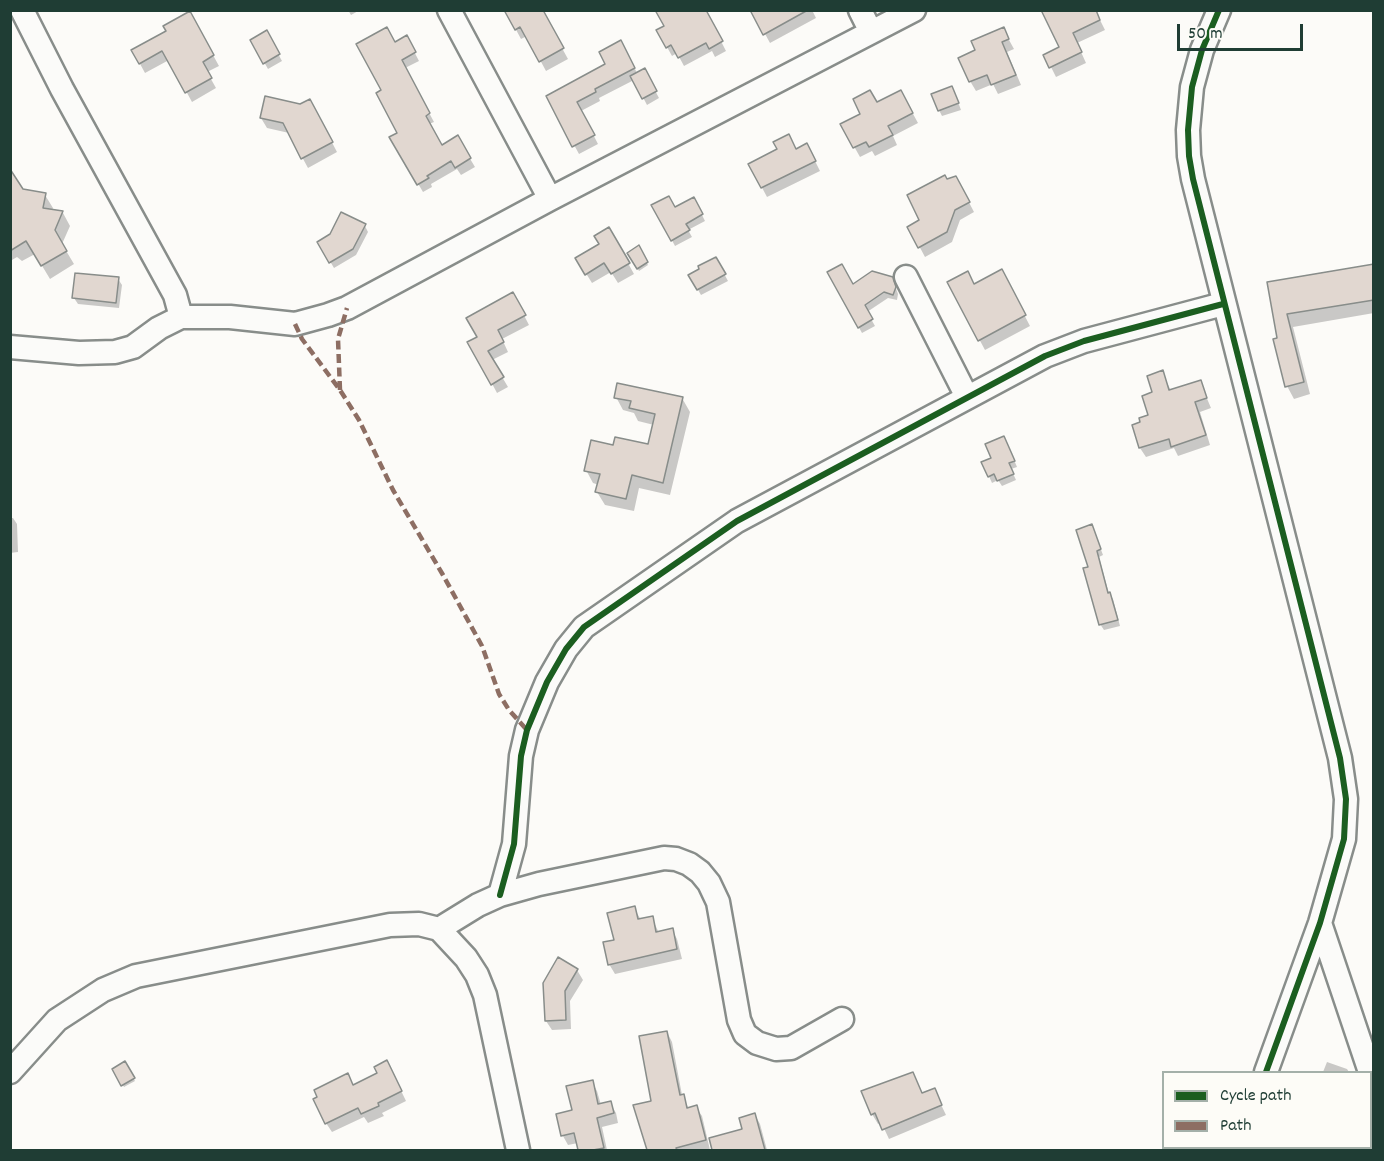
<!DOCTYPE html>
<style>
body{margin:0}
#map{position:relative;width:1384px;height:1161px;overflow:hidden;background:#fcfbf8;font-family:Dekko,sans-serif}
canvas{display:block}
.frame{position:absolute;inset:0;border:12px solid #1f3d34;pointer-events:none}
.legend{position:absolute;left:1162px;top:1071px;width:210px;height:78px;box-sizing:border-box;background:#fdfcf7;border:2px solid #a4b0a9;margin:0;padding:8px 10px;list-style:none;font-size:18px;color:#1f3d34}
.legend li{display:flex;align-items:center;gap:12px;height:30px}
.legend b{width:30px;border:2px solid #a4b0a9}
.scale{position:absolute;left:1177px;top:24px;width:126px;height:27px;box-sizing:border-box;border:3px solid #1f3d34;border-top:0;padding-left:8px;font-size:18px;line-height:21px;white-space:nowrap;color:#1f3d34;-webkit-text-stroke:4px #fdfcf7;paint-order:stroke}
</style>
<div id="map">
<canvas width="1384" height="1161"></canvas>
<div class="frame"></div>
<ul class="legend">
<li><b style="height:8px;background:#1b5e20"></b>Cycle path</li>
<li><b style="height:8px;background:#8d6e63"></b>Path</li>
</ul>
<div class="scale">50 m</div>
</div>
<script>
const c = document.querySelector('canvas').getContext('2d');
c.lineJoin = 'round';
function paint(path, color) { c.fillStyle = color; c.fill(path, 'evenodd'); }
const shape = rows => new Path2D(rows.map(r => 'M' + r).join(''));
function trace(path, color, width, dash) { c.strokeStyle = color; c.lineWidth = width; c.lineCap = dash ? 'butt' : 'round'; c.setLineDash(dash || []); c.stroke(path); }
paint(shape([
 [348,10,360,10,351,15],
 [541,10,568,59,546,71,527,36,521,39,507,13],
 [705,10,726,51,715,57,712,51,684,66,677,53,672,56,658,31],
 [752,10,812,10,816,18,770,43],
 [1095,10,1105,30,1077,43,1086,63,1056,77,1045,55,1061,48,1043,11],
 [190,13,219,66,207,72,216,88,192,102,169,60,145,73,133,51,168,32],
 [1003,29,1014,49,1007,52,1021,85,998,94,993,84,976,91,970,81,977,51],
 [266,32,282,61,268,69,252,41],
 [407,38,419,61,405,68,434,122,429,124,441,147,457,137,475,167,461,175,457,169,431,184,432,187,423,192,391,138,399,133,383,91,394,44],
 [626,51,637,73,644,70,659,98,647,105,634,80,599,98,600,101,581,111,598,144,579,154,548,97,607,65],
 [955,94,961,110,942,116,939,110],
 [906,101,918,123,893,136,897,145,875,156,872,151,860,157,842,125,877,104],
 [315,110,337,152,308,168,289,133,267,128,261,118],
 [796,150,812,155,820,171,767,197,750,165],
 [10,172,23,191,45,195,53,208,52,211,63,213,70,226,62,244,74,264,50,279,35,254,22,261,17,257,12,260,10,258],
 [947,181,961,187,974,212,960,220,952,242,925,257,909,227,921,220],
 [694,199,705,221,688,230,692,237,675,246,654,206,675,209],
 [365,226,368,232,356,255,334,268,319,243],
 [609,229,634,274,618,283,611,272,592,283,577,259,601,245],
 [638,248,648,265,639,271,629,253],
 [716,259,728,281,701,295,690,276],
 [1374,265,1374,313,1293,327,1310,394,1294,399,1287,386,1269,283],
 [829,273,853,286,892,278,898,294,897,300,888,298,867,312,875,326,862,333],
 [118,279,122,285,119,308,78,304,74,298],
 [1006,280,1030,326,985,350,949,283,974,285],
 [513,294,529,325,502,339,508,352,492,360,508,387,497,393,470,342,479,337],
 [1162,372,1171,391,1200,382,1211,408,1200,412,1210,445,1178,456,1174,448,1146,457,1140,448,1134,426,1150,416,1154,393],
 [616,397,682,398,690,412,670,495,639,488,634,511,605,505,597,492,599,485,593,483,586,470,614,446,649,446,654,425,638,421,634,413,623,410],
 [1007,443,1017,467,1011,469,1016,480,1002,486,998,480,992,483,983,463,993,459],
 [10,518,13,518,17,524,18,552,10,553],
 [1092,526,1103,555,1099,557,1109,594,1113,599,1120,626,1104,630,1100,624,1090,568],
 [634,908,641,920,652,918,659,933,672,930,677,939,682,959,615,974,609,964,615,941],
 [577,970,583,980,570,1001,571,1029,552,1030,546,1021],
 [667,1032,672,1042,682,1095,689,1109,696,1107,702,1116,710,1150,648,1150,635,1106,653,1102],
 [1327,1062,1347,1069,1349,1072,1323,1072],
 [124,1063,135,1081,124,1087,114,1069],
 [392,1072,406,1101,382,1113,384,1116,368,1123,364,1117,332,1132,326,1123,354,1086],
 [913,1074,923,1094,934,1090,946,1115,889,1139,881,1122,878,1124,872,1114],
 [592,1082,597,1091,601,1105,610,1103,616,1113,618,1123,602,1127,607,1150,579,1150,578,1143,568,1145,563,1136,574,1111],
 [755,1115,760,1124,767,1150,717,1150,744,1130],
 [1317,1148,1363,1148,1364,1150,1318,1150]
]), '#0003');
const building = shape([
 [504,10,543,10,564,48,539,62,520,27,515,30,504,10],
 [655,10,706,10,723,41,709,49,706,43,678,58,671,45,666,48,656,30,664,26,655,10],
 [750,10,808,10,763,35,750,10],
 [1041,10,1096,10,1100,20,1073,33,1082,52,1049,68,1043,55,1059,47,1041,10],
 [190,11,214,55,203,62,212,78,185,93,162,51,139,64,131,50,166,31,163,26,190,11],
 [387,27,395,42,407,35,416,52,402,60,430,113,426,116,442,145,458,135,471,158,455,168,451,161,427,176,429,178,417,185,389,137,397,133,376,93,381,90,356,44,387,27],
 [1004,27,1009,39,1002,42,1016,75,991,85,987,75,969,82,958,58,975,50,971,41,1004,27],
 [267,30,280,54,263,64,250,40,267,30],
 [621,40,635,68,595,89,596,92,577,102,595,135,572,147,546,96,605,64,599,52,621,40],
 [645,68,657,91,642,99,630,76,645,68],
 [952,86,959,103,938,111,931,94,952,86],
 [870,90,877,102,901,90,913,113,888,126,893,135,869,147,866,142,853,148,840,124,860,114,853,99,870,90],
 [265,96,300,104,310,99,333,142,301,159,283,123,260,118,265,96],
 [789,134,796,149,807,143,816,161,761,188,748,164,777,149,773,142,789,134],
 [10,169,23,189,46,193,43,208,63,211,55,230,67,251,41,266,26,241,10,251,10,169],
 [945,175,947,179,956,176,970,202,955,210,947,232,918,248,907,227,919,220,907,195,945,175],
 [669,196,675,207,694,197,703,214,686,224,690,230,671,241,651,205,669,196],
 [341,212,366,224,353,249,329,263,317,242,330,234,341,212],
 [609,227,630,263,611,274,604,263,585,275,575,258,599,244,594,236,609,227],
 [639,245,648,262,637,269,627,253,639,245],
 [716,257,726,274,697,290,688,275,699,269,698,266,716,257],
 [842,264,853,284,872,271,893,277,896,287,893,295,884,292,865,305,873,319,858,328,827,272,842,264],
 [1374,264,1374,300,1287,314,1304,382,1285,387,1273,339,1277,338,1267,282,1374,264],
 [1002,269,1026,315,978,341,947,282,968,271,974,284,1002,269],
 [75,273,119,277,116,303,72,298,75,273],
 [513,292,526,315,498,330,504,342,488,351,504,377,491,385,467,342,477,337,466,318,513,292],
 [1163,370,1169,390,1201,380,1207,398,1195,402,1206,435,1171,447,1169,439,1139,448,1132,425,1140,422,1139,418,1148,415,1142,396,1152,392,1147,376,1163,370],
 [617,383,683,397,663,483,632,475,626,499,595,492,600,474,584,471,591,440,613,445,615,437,648,444,655,414,629,408,631,401,614,398,617,383],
 [1004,436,1015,461,1009,463,1014,474,997,481,994,474,988,477,981,462,991,458,985,444,1004,436],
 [1092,524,1101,549,1097,551,1108,593,1110,592,1118,620,1099,625,1083,568,1088,567,1076,530,1092,524],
 [635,906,638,919,653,916,656,932,673,928,677,949,608,965,603,942,614,940,607,913,635,906],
 [558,957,578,969,565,991,566,1020,545,1021,543,983,558,957],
 [667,1031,680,1095,684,1094,687,1108,697,1105,706,1140,676,1148,677,1150,647,1150,633,1105,651,1101,639,1036,667,1031],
 [387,1060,402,1091,378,1103,379,1106,361,1114,358,1108,325,1124,313,1099,317,1097,314,1090,348,1073,353,1085,377,1073,374,1067,387,1060],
 [125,1061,135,1078,121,1086,112,1069,125,1061],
 [913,1072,922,1093,935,1088,942,1105,882,1130,875,1113,871,1115,861,1091,913,1072],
 [593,1080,598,1104,611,1101,614,1113,597,1118,604,1148,593,1150,578,1150,574,1133,561,1136,556,1114,572,1110,566,1086,593,1080],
 [755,1113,765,1150,712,1150,709,1138,742,1129,739,1118,755,1113]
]);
paint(building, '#e1d7d0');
trace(building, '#888d8a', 1.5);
const minor = shape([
 [449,10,550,199],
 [860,10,871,32],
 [1219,10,1202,50,1192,87,1188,130,1189,156,1193,179,1340,758,1346,799,1344,839,1320,923,1266,1072],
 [906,277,967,397],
 [181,317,230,317,295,324,328,315,347,308,550,199,914,10],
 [10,347,79,353,115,352,133,347,159,328,181,317,175,295,62,89,22,10],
 [500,895,514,844,521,756,527,730,547,682,566,649,584,627,737,521,1045,356,1084,341,1223,304],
 [1320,923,1370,1072],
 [439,929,478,905,500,895,539,884,664,858,676,859,689,864,700,872,709,883,718,902,739,1020,745,1034,757,1043,776,1049,791,1048,842,1019],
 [10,1072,57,1020,103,990,136,976,390,925,419,924,439,929,466,958,477,975,485,995,518,1150],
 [1235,1150,1236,1148]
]);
trace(minor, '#888d8a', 27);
trace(minor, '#fbfbf9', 22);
trace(shape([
 [295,324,302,339,340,390,359,420,393,490,443,575,482,646,499,694,509,710,527,730],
 [340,390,338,339,347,308]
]), '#8d6e63', 4.5, [9, 4.5]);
trace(shape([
 [1219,10,1202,50,1192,87,1188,130,1189,156,1193,179,1340,758,1346,799,1344,839,1320,923,1266,1072],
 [500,895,514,844,521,756,527,730,547,682,566,649,584,627,737,521,1045,356,1084,341,1223,304]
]), '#1b5e20', 6);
</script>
